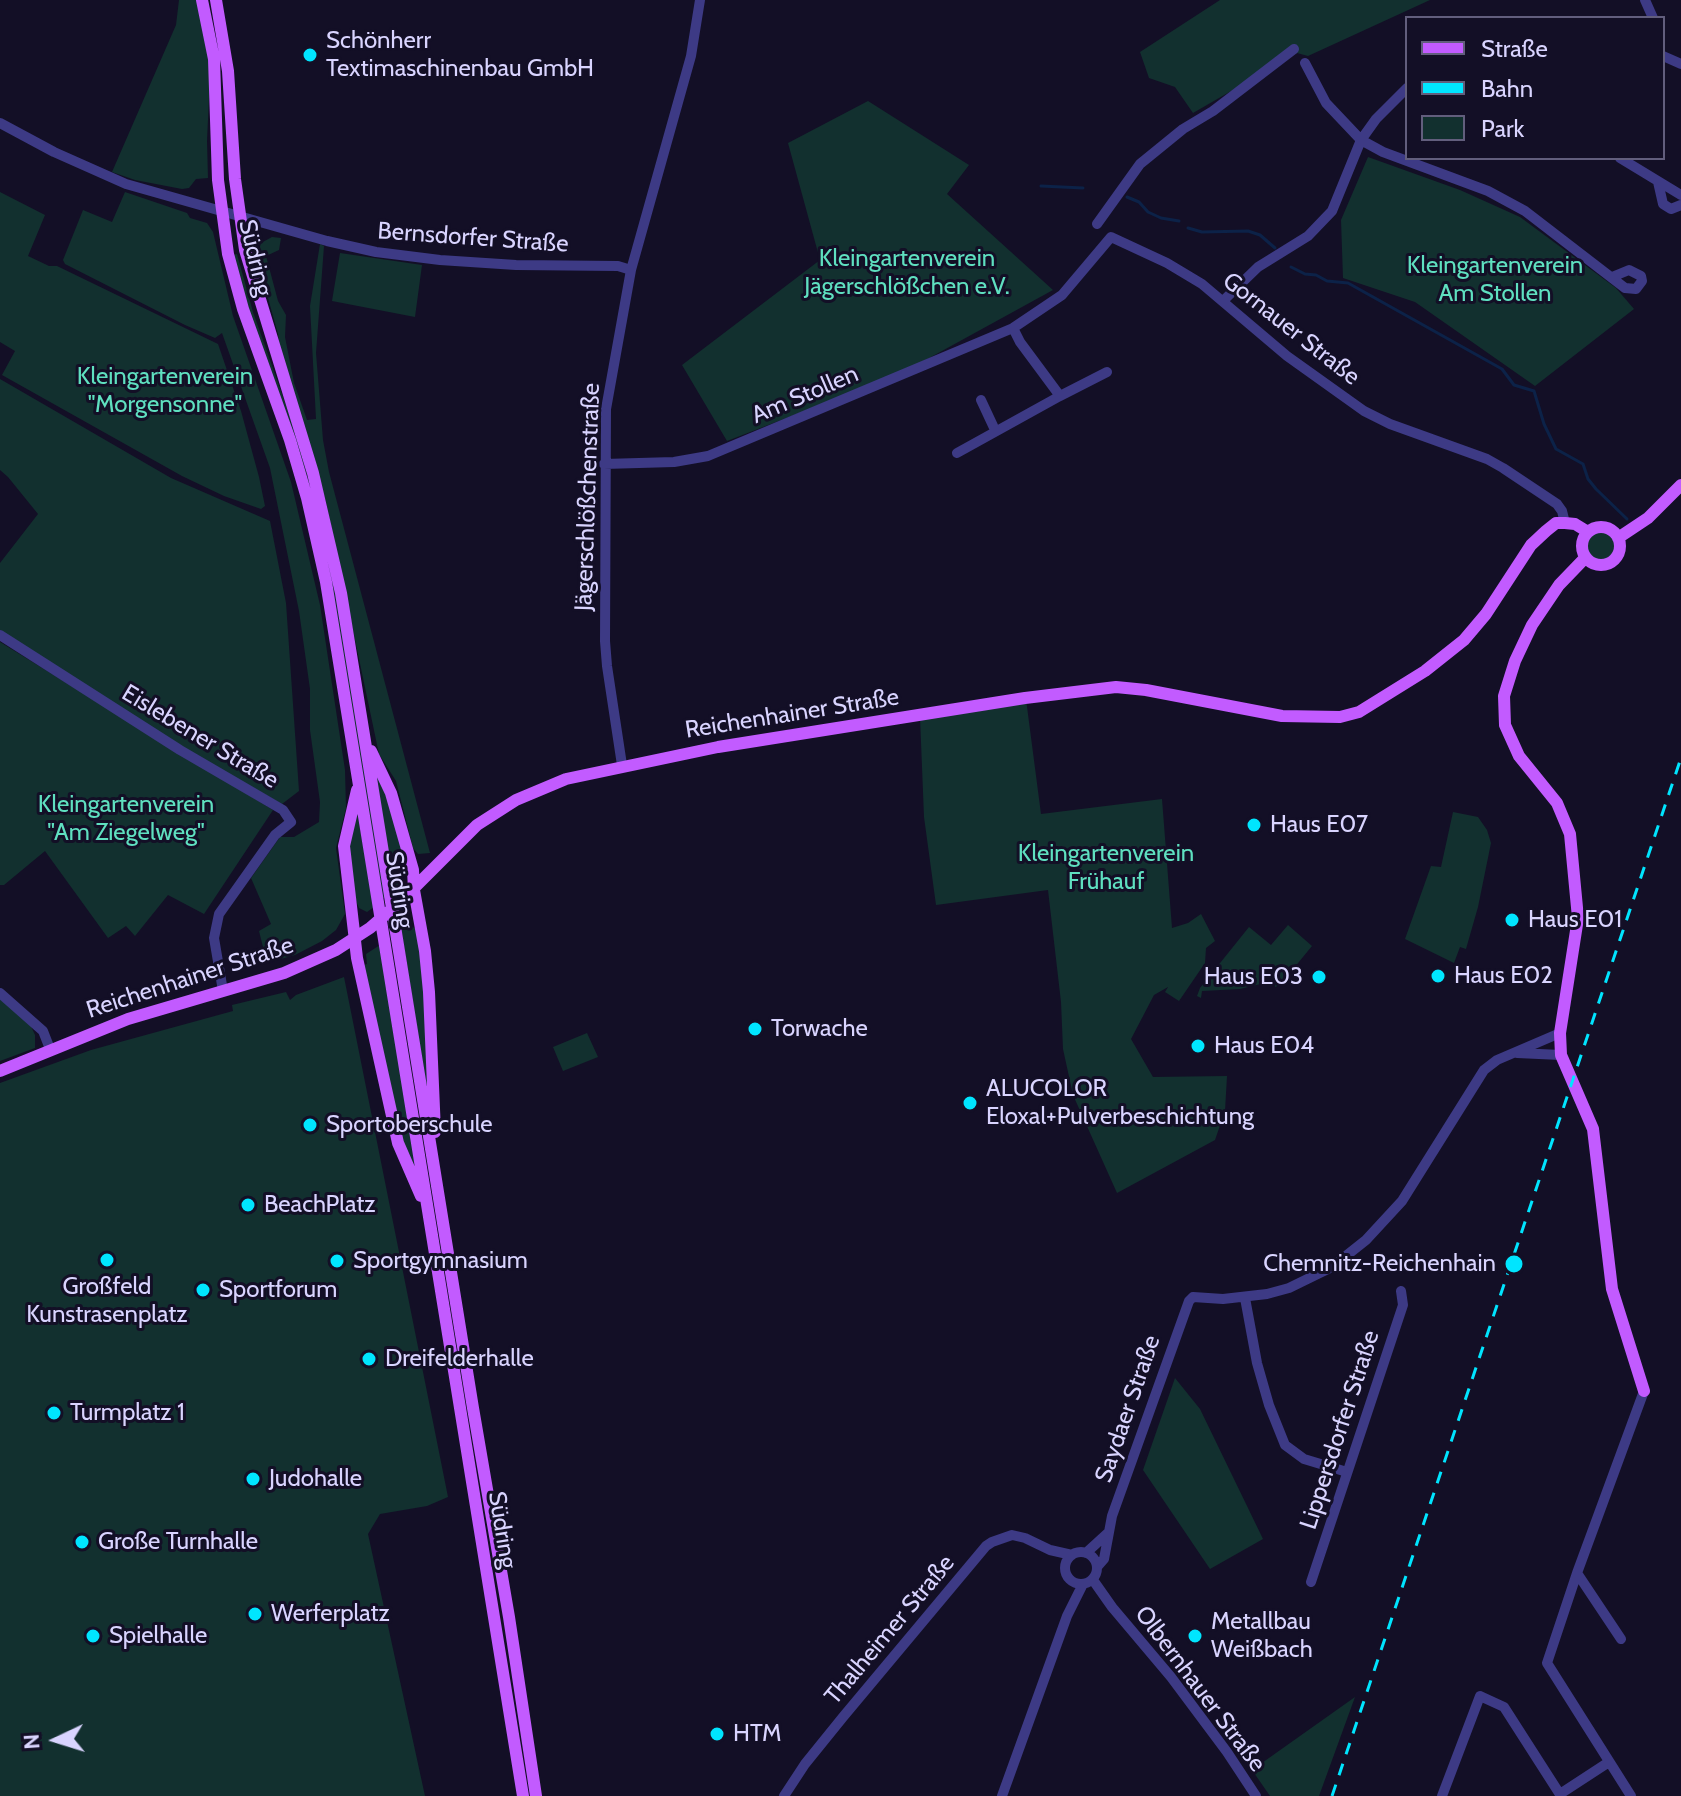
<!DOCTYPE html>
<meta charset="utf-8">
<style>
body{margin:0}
#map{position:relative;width:1681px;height:1796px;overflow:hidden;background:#130f26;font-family:Cabin,sans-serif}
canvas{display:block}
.legend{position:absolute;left:1405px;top:16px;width:260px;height:144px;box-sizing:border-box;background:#130f26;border:2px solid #625e7d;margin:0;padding:10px 14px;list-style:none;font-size:24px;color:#d9d4ff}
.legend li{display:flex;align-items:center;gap:16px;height:40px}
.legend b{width:40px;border:2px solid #625e7d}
.north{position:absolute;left:16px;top:1700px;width:80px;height:80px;-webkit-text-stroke:6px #130f26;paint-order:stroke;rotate:266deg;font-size:22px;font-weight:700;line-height:32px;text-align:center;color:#d9d4ff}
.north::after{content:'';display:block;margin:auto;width:28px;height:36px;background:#d9d4ff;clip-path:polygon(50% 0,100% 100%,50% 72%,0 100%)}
</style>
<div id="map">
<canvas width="1681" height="1796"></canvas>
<ul class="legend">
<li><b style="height:10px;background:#c25bff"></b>Straße</li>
<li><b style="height:10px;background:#00e5ff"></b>Bahn</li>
<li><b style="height:22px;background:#12302f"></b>Park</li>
</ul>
<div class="north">N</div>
</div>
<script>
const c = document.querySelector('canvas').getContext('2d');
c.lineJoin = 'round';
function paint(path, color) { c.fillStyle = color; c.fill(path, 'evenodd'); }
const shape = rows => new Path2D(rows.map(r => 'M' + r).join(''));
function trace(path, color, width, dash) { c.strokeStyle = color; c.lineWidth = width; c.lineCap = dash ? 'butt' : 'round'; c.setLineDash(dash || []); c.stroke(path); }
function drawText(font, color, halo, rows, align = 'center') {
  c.font = font + ' Cabin,sans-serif'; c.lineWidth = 6; c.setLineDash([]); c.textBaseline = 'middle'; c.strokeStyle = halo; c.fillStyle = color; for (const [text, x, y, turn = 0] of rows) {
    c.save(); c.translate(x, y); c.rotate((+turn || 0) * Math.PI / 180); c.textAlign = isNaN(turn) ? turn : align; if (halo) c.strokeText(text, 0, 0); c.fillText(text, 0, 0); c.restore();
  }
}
paint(shape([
 [179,0,197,0,207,44,210,76,207,141,208,178,196,179,189,188,182,189,135,180,112,172,176,25],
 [1220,0,1430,0,1308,56,1297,53,1193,113,1175,87,1149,78,1140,52],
 [868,101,969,165,947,194,1053,290,900,374,727,441,682,365,820,260,788,143],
 [1368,157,1460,190,1520,217,1616,288,1634,309,1535,386,1415,302,1343,278,1341,220],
 [0,192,45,215,28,256,49,266,57,266,218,344,241,411,259,477,265,506,261,509,224,496,182,476,2,375,15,351,0,342],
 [125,192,187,213,190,218,207,223,213,232,233,316,291,482,320,605,345,770,346,808,336,848,345,914,336,930,322,941,295,955,267,963,259,931,271,924,251,878,280,837,294,837,319,822,320,802,310,730,310,689,299,611,270,468,222,333,215,338,185,325,65,264,63,260,83,210,112,222],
 [272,237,281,238,279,250,266,256,278,301,286,315,285,337,294,383,307,420,316,419,310,306,320,244,324,246,316,353,323,440,329,472,430,853,418,854,413,848,396,781,379,754,326,502,280,354,278,334,256,255,256,250,259,250,261,243],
 [340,253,422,265,415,317,332,301],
 [237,254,253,312,299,442,336,589,386,898,382,898,334,602,248,309,233,255],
 [0,379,171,478,270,521,286,603,299,791,282,804,183,748,0,630,0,563,38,514,8,477,0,470],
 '1582 547a19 19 0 1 1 38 0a19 19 0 1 1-38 0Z',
 [0,642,273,810,204,914,168,895,135,936,126,926,108,938,45,851,4,885,0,885],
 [1026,699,1041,814,1162,799,1172,928,1188,923,1201,914,1215,941,1206,948,1205,963,1179,1001,1165,992,1168,987,1154,995,1131,1039,1153,1077,1227,1076,1225,1111,1215,1140,1117,1193,1073,1095,1063,1049,1061,1002,1048,890,936,905,924,817,920,717],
 [378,775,390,799,406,869,403,870,403,881,397,887,394,887,376,776],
 [356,806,374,907,367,912,359,908,356,901,348,849],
 [1453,812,1478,817,1487,830,1491,843,1478,907,1466,949,1460,947,1454,963,1405,939,1431,866,1441,867],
 [406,922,417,930,424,975,429,1102,401,927],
 [1288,925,1312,946,1280,985,1275,987,1273,981,1240,989,1202,991,1201,998,1197,996,1200,988,1249,927,1271,945],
 [380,945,417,1174,407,1161,364,965,367,964,366,954],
 [344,977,448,1497,427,1506,380,1514,368,1534,425,1796,0,1796,0,1083,91,1050,233,1011,232,1005,286,992,290,1000,296,995],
 [0,999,30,1024,35,1035,35,1048,0,1061],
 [587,1033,598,1057,563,1071,553,1047],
 [1175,1378,1200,1409,1263,1539,1210,1569,1143,1470],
 [1355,1697,1319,1796,1270,1796,1252,1770]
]), '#12302f');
trace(shape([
 [1041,186,1083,188],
 [1127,197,1139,202,1148,212,1161,218,1179,221],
 [1188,228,1202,232,1248,231,1260,235,1275,248],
 [1291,267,1305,274,1316,275,1327,281,1348,283,1502,369,1514,385,1534,391,1544,424,1556,449,1583,464,1588,479,1596,489,1627,519]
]), '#0c2248', 3);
trace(shape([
 [1645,0,1653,18],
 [1663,56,1681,64],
 [1305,63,1326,103,1361,140,1383,152,1488,191,1525,211,1625,288,1636,289,1642,281,1641,276,1629,270,1612,277],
 [0,123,54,152,126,184,327,241,376,252,440,260,516,265,618,266,631,270],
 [1620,158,1681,195],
 [1658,182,1663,204,1671,209,1681,205],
 [1097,224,1140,164,1183,129,1213,111,1294,49],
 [1224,300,1258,267,1308,236,1332,211,1361,140,1376,119,1407,88],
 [1060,396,1107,372],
 [981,400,995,430],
 [957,453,1060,396,1020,342,1013,328],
 [604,464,674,462,708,456,1013,328,1062,295,1111,237,1167,263,1202,284,1287,356,1364,411,1390,424,1487,459,1503,468,1557,504,1562,511,1565,523],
 [0,635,180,750,283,810,291,822,275,835,219,914,214,938,223,991],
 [622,765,607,666,605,641,606,409,631,270,691,56,700,0],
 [0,993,43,1031,50,1049],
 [1517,1053,1561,1055],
 [1245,1298,1257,1363,1269,1405,1285,1445,1304,1459,1347,1472],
 '1065 1568a16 16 0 1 1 32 0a16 16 0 1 1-32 0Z',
 [1086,1553,1109,1532],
 [1097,1567,1104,1559,1112,1516,1189,1301,1193,1297,1223,1299,1267,1294,1289,1288,1332,1267,1366,1240,1402,1201,1484,1070,1497,1060,1560,1033],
 [1577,1573,1621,1639],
 [1093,1580,1112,1607,1171,1677,1227,1752,1256,1796],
 [1311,1582,1403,1305,1401,1291],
 [1560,1794,1609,1762],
 [784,1796,805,1764,843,1717,986,1546,992,1542,1012,1535,1025,1538,1050,1550,1072,1555],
 [1002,1796,1067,1616,1083,1584],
 [1442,1796,1480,1696,1504,1707,1561,1796],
 [1631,1796,1547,1663,1577,1573,1644,1391]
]), '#3d3a85', 10);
trace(shape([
 [202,0,214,59,218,180,228,254,243,309,290,440,307,498,326,582,523,1796],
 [216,0,228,71,235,179,245,250,313,473,341,593,473,1408,509,1617,536,1796],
 '1582 546a19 19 0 1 1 38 0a19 19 0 1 1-38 0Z',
 [1618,538,1648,518,1681,485],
 [1585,558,1559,585,1532,625,1515,661,1504,696,1505,725,1519,756,1557,803,1570,834,1578,918,1560,1033,1561,1055,1593,1129,1612,1289,1644,1391],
 [371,751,391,793,413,870,414,890,425,951,429,992,435,1132],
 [357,790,344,846,357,958,398,1143,421,1196],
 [0,1071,128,1019,284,973,336,950,370,928,401,901,477,825,516,800,566,779,718,747,1025,698,1116,687,1146,690,1282,716,1340,717,1359,712,1425,671,1464,640,1486,614,1531,545,1546,531,1556,523,1565,523,1575,524,1588,532]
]), '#c25bff', 12);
trace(shape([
 [1332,1796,1681,758]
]), '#00e5ff', 3, [12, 10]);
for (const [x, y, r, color] of [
 [310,55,8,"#00e5ff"],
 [1254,825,8,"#00e5ff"],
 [1512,920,8,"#00e5ff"],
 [1438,976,8,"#00e5ff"],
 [1319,977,8,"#00e5ff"],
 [755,1029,8,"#00e5ff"],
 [1198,1046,8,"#00e5ff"],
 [970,1103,8,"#00e5ff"],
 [310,1125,8,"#00e5ff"],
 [248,1205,8,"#00e5ff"],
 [107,1260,8,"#00e5ff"],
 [337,1261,8,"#00e5ff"],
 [1514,1264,10,"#00e5ff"],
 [203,1290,8,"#00e5ff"],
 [369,1359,8,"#00e5ff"],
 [54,1413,8,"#00e5ff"],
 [253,1479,8,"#00e5ff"],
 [82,1542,8,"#00e5ff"],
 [255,1614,8,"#00e5ff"],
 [93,1636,8,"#00e5ff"],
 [1195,1636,8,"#00e5ff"],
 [717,1734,8,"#00e5ff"]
]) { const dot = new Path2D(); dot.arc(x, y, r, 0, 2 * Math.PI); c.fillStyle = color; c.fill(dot); trace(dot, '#130f26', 3); }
drawText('24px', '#d9d4ff', '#130f26', [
 ["Schönherr",326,41],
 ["Textimaschinenbau GmbH",326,69],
 ["Haus E07",1270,825],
 ["Haus E01",1528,920],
 ["Haus E02",1454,976],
 ["Haus E03",1303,977,"right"],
 ["Torwache",771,1029],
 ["Haus E04",1214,1046],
 ["ALUCOLOR",986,1089],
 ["Eloxal+Pulverbeschichtung",986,1117],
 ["Sportoberschule",326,1125],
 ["BeachPlatz",264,1205],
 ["Sportgymnasium",353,1261],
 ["Chemnitz-Reichenhain",1496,1264,"right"],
 ["Großfeld",107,1287,"center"],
 ["Kunstrasenplatz",107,1315,"center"],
 ["Sportforum",219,1290],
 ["Dreifelderhalle",385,1359],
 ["Turmplatz 1",70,1413],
 ["Judohalle",269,1479],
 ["Große Turnhalle",98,1542],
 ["Werferplatz",271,1614],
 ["Metallbau",1211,1622],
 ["Weißbach",1211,1650],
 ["Spielhalle",109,1636],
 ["HTM",733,1734]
], 'left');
drawText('24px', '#d9d4ff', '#130f26', [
 ["Bernsdorfer Straße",473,238,4],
 ["Südring",255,258,77],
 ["Gornauer Straße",1291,329,38],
 ["Am Stollen",805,395,-23],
 ["Jägerschlößchenstraße",588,497,-88],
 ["Reichenhainer Straße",792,714,-9],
 ["Eislebener Straße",200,737,31],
 ["Südring",399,890,81],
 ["Reichenhainer Straße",190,978,-18],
 ["Saydaer Straße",1128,1409,-71],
 ["Lippersdorfer Straße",1340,1430,-72],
 ["Südring",502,1530,81],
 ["Thalheimer Straße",890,1630,-50],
 ["Olbernhauer Straße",1200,1689,53]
]);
drawText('24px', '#5fe0c0', '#130f26', [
 ["Kleingartenverein",907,259],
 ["Jägerschlößchen e.V.",907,287],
 ["Kleingartenverein",1495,266],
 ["Am Stollen",1495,294],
 ["Kleingartenverein",165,377],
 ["\"Morgensonne\"",165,405],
 ["Kleingartenverein",126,805],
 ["\"Am Ziegelweg\"",126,833],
 ["Kleingartenverein",1106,854],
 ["Frühauf",1106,882]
]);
</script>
